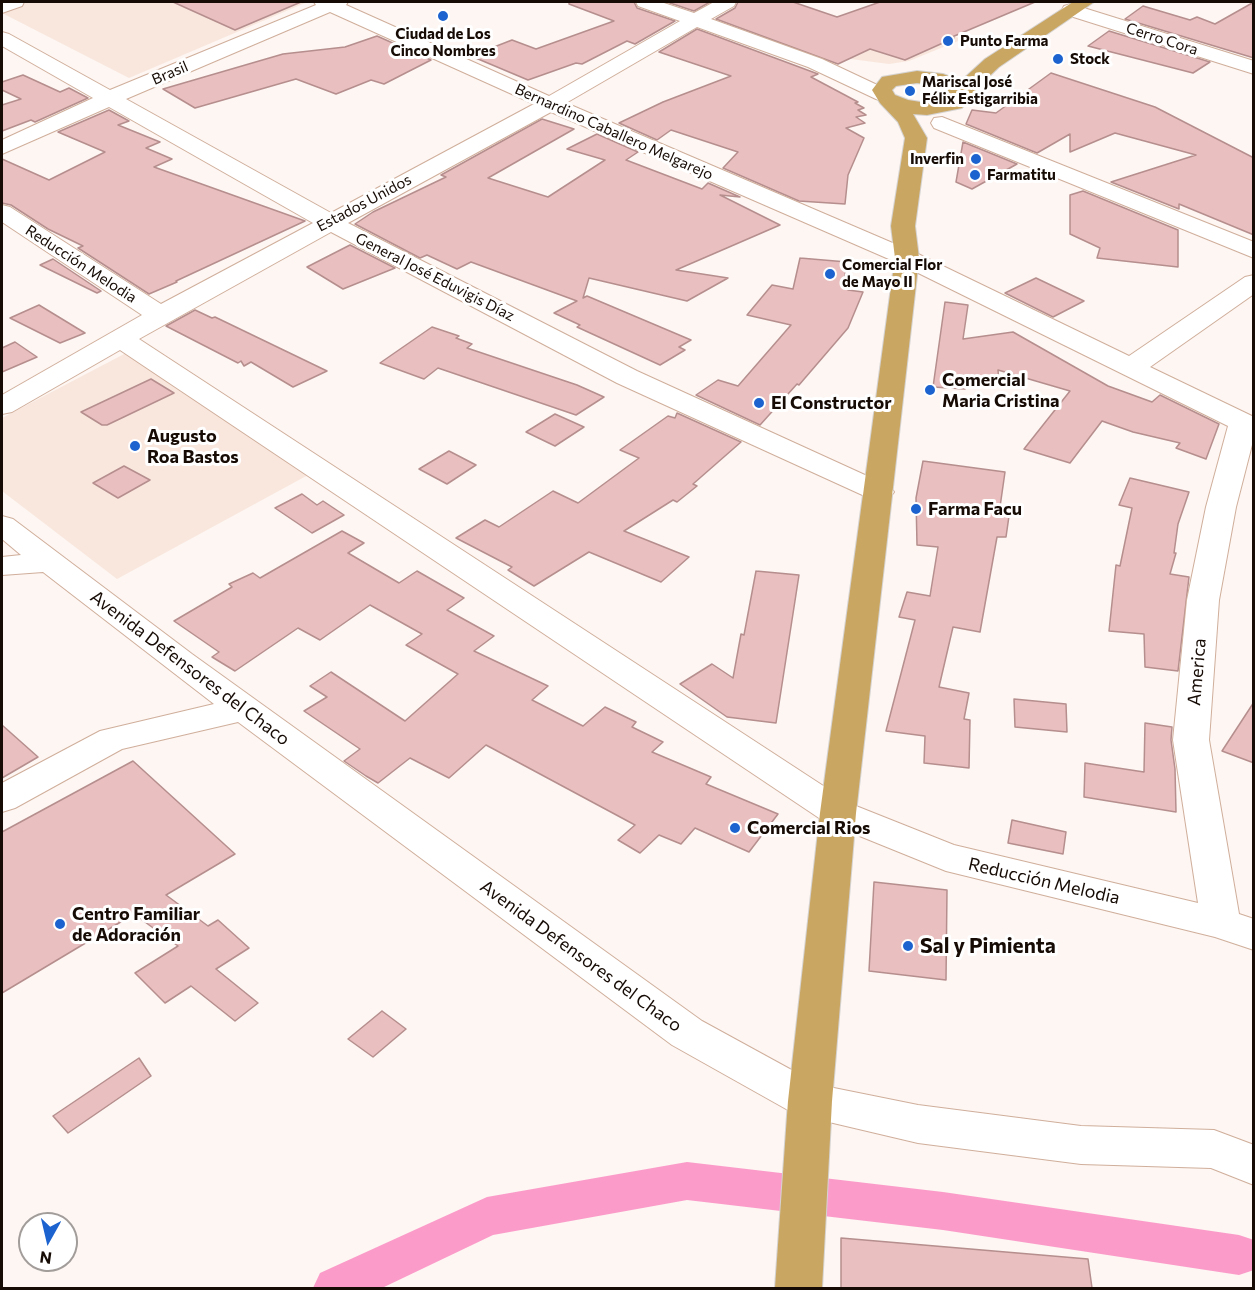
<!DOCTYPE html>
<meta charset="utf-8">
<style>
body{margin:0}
#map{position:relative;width:1255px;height:1290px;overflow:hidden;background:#fdf6f2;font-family:Commissioner,sans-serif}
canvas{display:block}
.frame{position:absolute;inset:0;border:3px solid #160b05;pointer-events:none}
.north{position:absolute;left:18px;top:1212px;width:60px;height:60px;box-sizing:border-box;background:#fff;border:2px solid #a29d9b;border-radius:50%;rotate:188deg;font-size:16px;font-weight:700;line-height:24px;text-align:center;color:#160b05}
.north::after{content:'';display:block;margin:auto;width:21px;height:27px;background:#1d63cf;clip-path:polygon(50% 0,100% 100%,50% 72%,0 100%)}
</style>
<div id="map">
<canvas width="1255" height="1290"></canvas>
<div class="frame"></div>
<div class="north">N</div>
</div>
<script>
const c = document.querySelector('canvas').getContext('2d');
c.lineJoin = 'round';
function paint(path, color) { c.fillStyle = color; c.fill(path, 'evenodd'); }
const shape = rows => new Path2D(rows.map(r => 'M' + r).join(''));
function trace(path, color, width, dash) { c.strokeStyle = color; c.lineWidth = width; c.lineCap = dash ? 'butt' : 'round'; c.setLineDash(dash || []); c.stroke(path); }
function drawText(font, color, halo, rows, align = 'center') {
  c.font = font + ' Commissioner,sans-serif'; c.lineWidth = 6; c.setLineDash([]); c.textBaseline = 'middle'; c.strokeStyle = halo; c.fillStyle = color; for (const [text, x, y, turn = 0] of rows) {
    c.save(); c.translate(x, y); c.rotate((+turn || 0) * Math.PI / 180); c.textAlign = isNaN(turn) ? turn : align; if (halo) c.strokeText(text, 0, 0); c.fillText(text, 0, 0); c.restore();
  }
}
paint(shape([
 [28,2,301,2,305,3,129,78,2,13],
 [813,17,930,30,963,39,909,61,889,64,843,58],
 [128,352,308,475,117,579,2,491,2,418]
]), '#f9e7de');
paint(shape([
 [687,1162,943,1192,1239,1235,1254,1240,1254,1270,1239,1275,943,1230,687,1200,493,1235,382,1288,313,1288,320,1273,487,1197,687,1162]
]), '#fb9bc9');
const building = shape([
 [173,2,301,2,235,30,173,2],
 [569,2,634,2,637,8,675,21,635,44,627,41,582,64,576,63,528,80,471,56,512,40,536,49,614,21,569,4,569,2],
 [667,2,710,2,694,11,667,2],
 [738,2,793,2,837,17,880,2,1035,2,952,37,954,38,905,60,870,49,838,64,716,19,735,8,738,2],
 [1254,2,1254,58,1125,19,1143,6,1190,20,1197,17,1215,24,1254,2],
 [697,29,818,74,811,77,858,102,855,103,864,108,858,110,866,115,856,117,865,123,846,128,864,138,848,175,845,204,799,201,723,168,738,152,671,130,657,140,619,123,663,102,731,76,659,52,697,29],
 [1109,31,1210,62,1193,73,1088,46,1109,31],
 [377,36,431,60,384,84,371,80,336,94,296,79,195,108,163,89,283,54,345,47,377,36],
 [1051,73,1155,107,1254,158,1254,235,1179,204,1179,209,1111,182,1196,155,1115,133,1070,152,1070,134,1037,153,966,124,972,110,996,113,1051,73],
 [23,75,60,92,69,88,88,98,35,122,31,120,2,131,2,105,21,99,2,90,2,82,23,75],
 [109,110,129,121,118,125,160,142,146,148,172,159,154,167,305,221,176,281,177,282,149,294,78,248,83,246,48,229,11,205,2,203,2,159,49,180,105,152,58,132,109,110],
 [542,119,574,129,488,178,548,197,605,160,567,149,597,134,638,152,626,160,702,189,708,183,740,197,720,195,780,225,676,270,728,278,687,301,589,278,583,298,587,296,691,340,679,347,685,350,660,365,577,327,580,325,554,313,577,301,471,262,457,269,427,255,420,258,355,224,373,212,446,177,441,175,542,119],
 [963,142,1017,164,972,189,956,182,963,142],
 [1083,191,1178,230,1178,267,1097,258,1100,248,1070,234,1070,195,1083,191],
 [350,245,395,268,343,289,307,267,350,245],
 [800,258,847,262,844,281,849,282,848,290,863,292,848,328,799,385,797,384,760,425,696,395,718,380,738,386,791,325,747,315,772,285,793,289,800,258],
 [53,259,101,291,97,293,40,265,53,259],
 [1036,278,1084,301,1053,317,1005,293,1036,278],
 [945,302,968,305,963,339,1013,332,1108,386,1152,402,1160,395,1219,424,1206,459,1176,448,1180,443,1133,432,1102,421,1070,463,1024,449,1070,391,998,370,999,383,964,381,965,389,933,387,945,302],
 [39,305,85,333,60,343,10,318,39,305],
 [195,310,212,318,215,317,327,371,293,387,251,362,244,366,241,361,238,363,166,326,195,310],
 [432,327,459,336,456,338,472,344,467,348,577,385,604,397,576,415,438,368,424,379,380,363,432,327],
 [15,342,37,357,2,372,2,348,15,342],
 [151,379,174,393,107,425,102,425,81,412,151,379],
 [677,413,741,442,693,484,697,486,677,502,673,500,624,531,689,557,661,582,589,552,534,586,508,570,512,567,456,538,485,520,499,527,553,491,578,503,639,458,620,450,668,416,675,418,677,413],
 [555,414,584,427,555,446,526,432,555,414],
 [449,451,476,465,447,484,419,469,449,451],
 [923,461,1005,472,999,514,1009,516,1006,537,997,537,980,632,953,627,939,687,969,693,964,719,970,720,969,768,924,763,925,736,886,731,915,620,899,617,907,592,930,596,938,547,917,545,916,498,923,461],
 [124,466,150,480,118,498,93,483,124,466],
 [1130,478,1189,492,1178,524,1174,553,1176,553,1170,574,1189,577,1178,671,1145,667,1144,634,1109,631,1116,565,1120,566,1132,508,1119,505,1130,478],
 [302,494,317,505,323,501,344,515,312,533,275,508,302,494],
 [342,531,364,543,348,553,399,583,417,571,464,598,447,610,494,636,474,651,548,686,532,700,583,726,605,707,636,722,632,727,663,742,652,752,711,777,706,784,778,814,749,852,695,828,681,844,659,835,640,853,618,840,635,825,486,745,449,778,410,758,378,783,366,776,344,761,360,749,304,711,327,697,310,686,331,672,405,721,458,674,406,645,422,634,370,605,320,640,298,628,235,671,212,657,219,652,174,621,232,587,229,584,253,573,260,578,342,531],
 [756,571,799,575,776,723,727,717,680,684,712,664,733,678,741,634,744,635,756,571],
 [1014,699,1066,704,1067,732,1015,727,1014,699],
 [1254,702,1254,763,1222,751,1254,702],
 [1145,723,1172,727,1171,740,1175,769,1176,812,1084,797,1085,763,1144,772,1145,723],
 [2,725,38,757,2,778,2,725],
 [133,761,235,854,166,895,208,926,218,920,249,948,216,969,258,1003,235,1021,191,986,165,1003,135,973,178,946,134,914,2,993,2,832,133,761],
 [1012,820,1066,832,1063,854,1008,843,1012,820],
 [874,882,947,890,946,980,869,971,874,882],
 [382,1011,406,1029,373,1057,348,1039,382,1011],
 [139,1058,151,1076,68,1133,53,1116,139,1058],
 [841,1238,1088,1259,1092,1288,841,1288,841,1238]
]);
paint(building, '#e9c0bf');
trace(building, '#b58e8d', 1.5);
const minor = shape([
 [2,2,24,2,22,6,2,13,2,2],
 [314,2,348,2,346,5,549,96,680,21,638,6,636,2,661,2,694,13,714,2,736,2,734,6,711,19,822,59,890,91,893,95,890,99,883,101,876,99,808,67,697,27,566,103,916,253,1129,356,1245,277,1254,275,1254,294,1150,367,1254,417,1254,437,1236,507,1219,600,1209,740,1239,914,1254,919,1254,950,1215,937,946,871,825,822,120,350,12,412,2,414,2,395,142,315,2,222,2,205,10,207,161,304,313,223,109,107,2,154,2,140,93,98,2,46,2,32,9,34,110,90,316,5,314,2],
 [330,12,534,104,331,213,126,99,330,12],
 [551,112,898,263,1228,426,1206,507,1187,600,1173,740,1198,903,954,845,851,804,139,339,331,232,617,383,869,498,879,501,889,498,894,492,889,486,637,371,348,223,551,112],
 [1071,4,1254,61,1254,74,1064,14,1062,10,1064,6,1071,4],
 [942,117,1254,242,1254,258,934,128,931,123,934,118,942,117],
 [2,516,13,519,192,654,702,1021,819,1085,918,1105,1081,1126,1214,1130,1254,1145,1254,1185,1211,1168,1081,1164,918,1143,795,1114,672,1045,238,722,122,749,15,808,2,812,2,783,100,731,214,704,43,572,2,575,2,557,21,555,2,539,2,516]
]);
const trunk = shape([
 [1073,2,1094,2,999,67,979,86,962,108,927,115,913,114,927,138,915,226,919,258,856,813,832,1101,822,1288,775,1288,788,1101,820,813,895,258,891,226,905,138,898,122,880,103,872,90,882,77,917,71,943,74,961,81,985,59,1073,2],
 [917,83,939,86,946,88,952,96,948,99,927,103,908,100,895,95,892,90,896,86,917,83]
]);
trace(minor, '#d0ae9b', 2);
trace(trunk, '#d5d3d2', 2);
paint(minor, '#fff');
paint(trunk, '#caa663');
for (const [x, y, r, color] of [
 [443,16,6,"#1d63cf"],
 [948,41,6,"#1d63cf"],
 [1058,59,6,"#1d63cf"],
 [910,91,6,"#1d63cf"],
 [976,159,6,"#1d63cf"],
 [975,175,6,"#1d63cf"],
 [830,274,6,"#1d63cf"],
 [930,390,6,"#1d63cf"],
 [759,403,6,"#1d63cf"],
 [135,446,6,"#1d63cf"],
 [916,509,6,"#1d63cf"],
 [735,828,6,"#1d63cf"],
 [60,924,6,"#1d63cf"],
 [908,946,6,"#1d63cf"]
]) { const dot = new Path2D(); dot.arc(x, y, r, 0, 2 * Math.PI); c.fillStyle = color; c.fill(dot); trace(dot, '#fff', 2); }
drawText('bold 15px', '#160b05', '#fff', [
 ["Ciudad de Los",443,34,"center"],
 ["Cinco Nombres",443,51,"center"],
 ["Punto Farma",960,41],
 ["Stock",1070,59],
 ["Mariscal José",922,82],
 ["Félix Estigarribia",922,99],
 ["Inverfin",964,159,"right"],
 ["Farmatitu",987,175],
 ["Comercial Flor",842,265],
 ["de Mayo II",842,282]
], 'left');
drawText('15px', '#160b05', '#fff', [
 ["Cerro Cora",1162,39,18],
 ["Brasil",170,73,-23],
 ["Bernardino Caballero Melgarejo",614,132,24],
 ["Estados Unidos",364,203,-28],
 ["Reducción Melodia",81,264,33],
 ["General José Eduvigis Díaz",435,277,27]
]);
drawText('bold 18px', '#160b05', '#fff', [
 ["Comercial",942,380],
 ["Maria Cristina",942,401],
 ["El Constructor",771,403],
 ["Augusto",147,436],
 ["Roa Bastos",147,457],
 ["Farma Facu",928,509],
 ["Comercial Rios",747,828],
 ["Centro Familiar",72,914],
 ["de Adoración",72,935]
], 'left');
drawText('18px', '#160b05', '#fff', [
 ["Avenida Defensores del Chaco",190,668,37],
 ["America",1197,672,-85],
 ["Reducción Melodia",1044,881,13],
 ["Avenida Defensores del Chaco",581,956,36]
]);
drawText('bold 21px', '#160b05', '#fff', [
 ["Sal y Pimienta",920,946]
], 'left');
</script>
